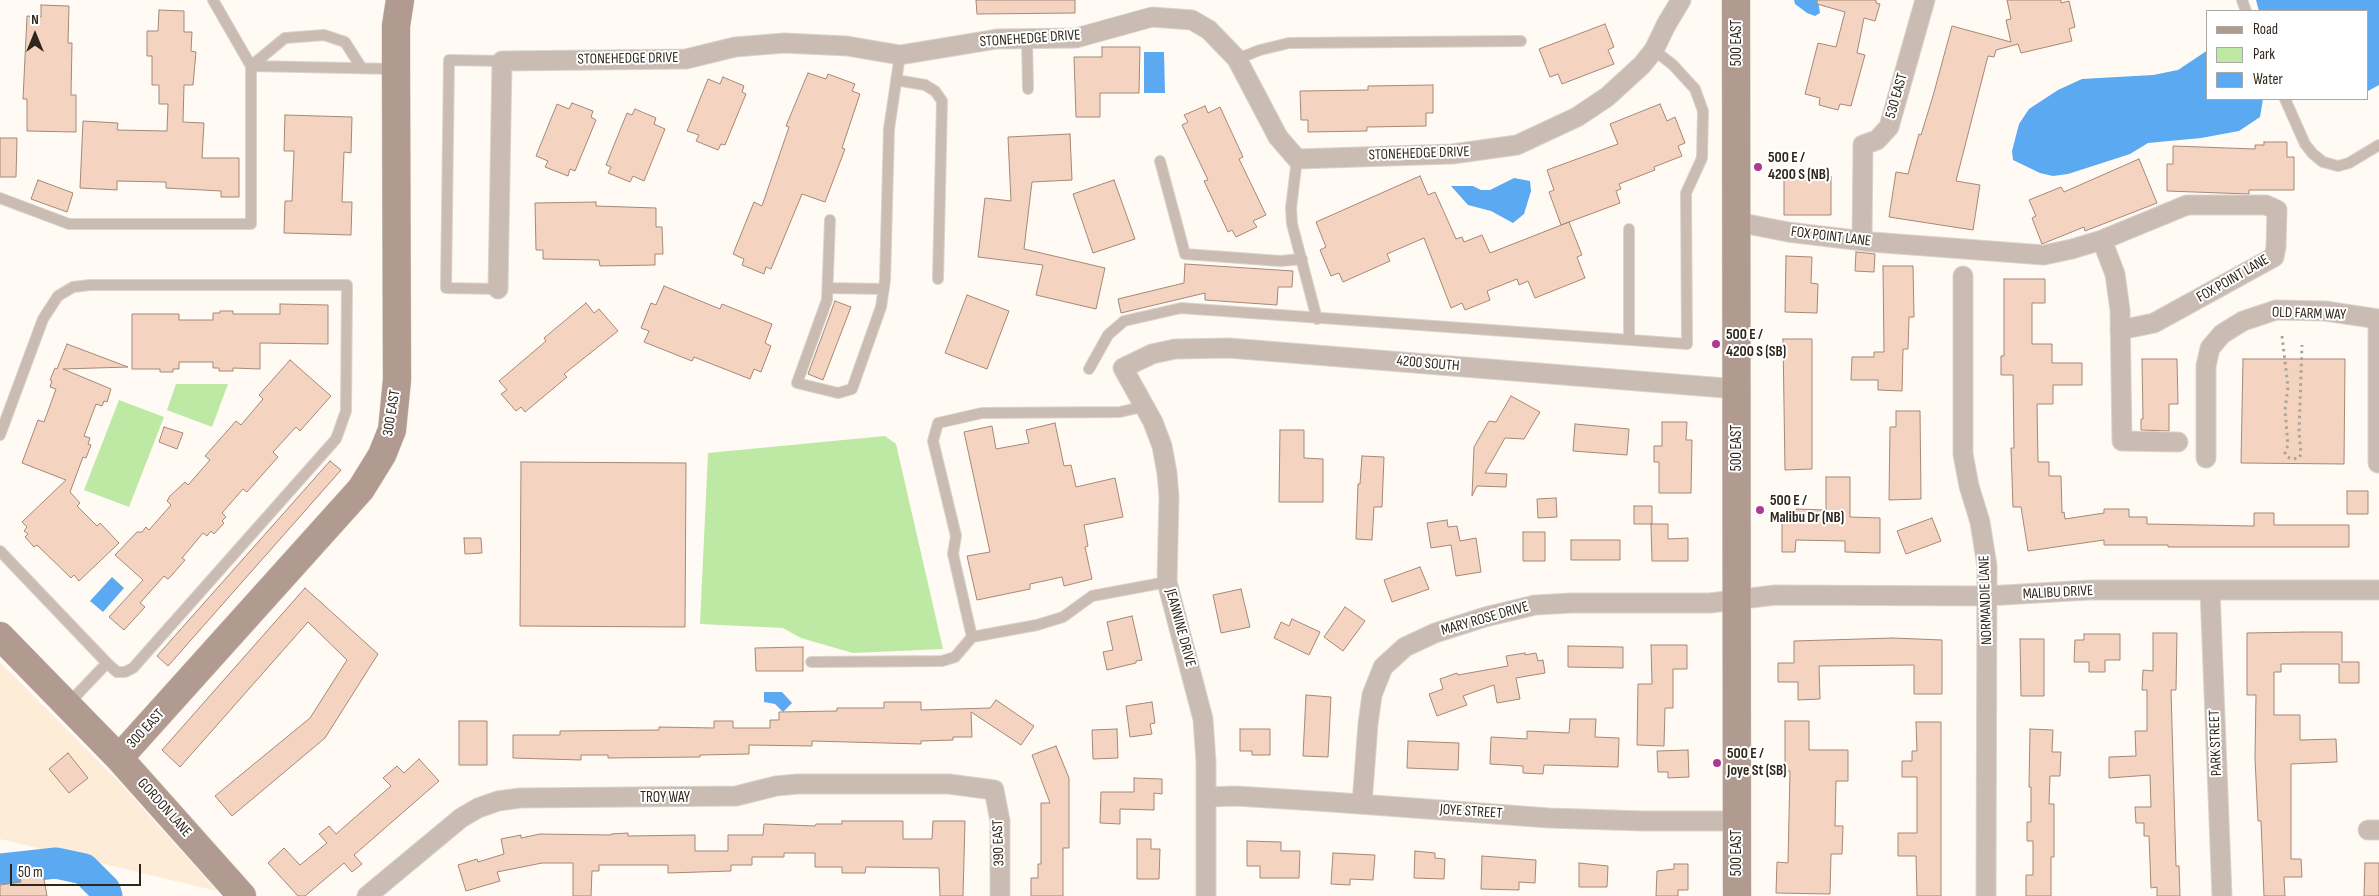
<!DOCTYPE html>
<style>
body{margin:0}
#map{position:relative;width:2379px;height:896px;overflow:hidden;background:#fffaf4;font-family:"Sofia Sans Condensed",sans-serif}
canvas{display:block}
.legend{position:absolute;left:2206px;top:10px;width:162px;height:90px;box-sizing:border-box;background:#fff;border:1px solid #aca9a4;margin:0;padding:6px 9px;list-style:none;font-size:15px;color:#2f271c}
.legend li{display:flex;align-items:center;gap:10px;height:25px}
.legend b{width:25px;border:1px solid #aca9a4}
.north{position:absolute;left:10px;top:10px;width:50px;height:50px;-webkit-text-stroke:4px #fff;paint-order:stroke;rotate:0deg;font-size:14px;font-weight:700;line-height:20px;text-align:center;color:#2f271c}
.north::after{content:'';display:block;margin:auto;width:18px;height:22px;background:#2f271c;clip-path:polygon(50% 0,100% 100%,50% 72%,0 100%)}
.scale{position:absolute;left:10px;top:864px;width:131px;height:22px;box-sizing:border-box;border:2px solid #2f271c;border-top:0;padding-left:6px;font-size:15px;line-height:18px;white-space:nowrap;color:#2f271c;-webkit-text-stroke:4px #fff;paint-order:stroke}
</style>
<div id="map">
<canvas width="2379" height="896"></canvas>
<ul class="legend">
<li><b style="height:6px;background:#b19b90"></b>Road</li>
<li><b style="height:14px;background:#bee9a5"></b>Park</li>
<li><b style="height:14px;background:#5ba9f0"></b>Water</li>
</ul>
<div class="north">N</div>
<div class="scale">50 m</div>
</div>
<script>
const c = document.querySelector('canvas').getContext('2d');
c.lineJoin = 'round';
function paint(path, color) { c.fillStyle = color; c.fill(path, 'evenodd'); }
const shape = rows => new Path2D(rows.map(r => 'M' + r).join(''));
function trace(path, color, width, dash) { c.strokeStyle = color; c.lineWidth = width; c.lineCap = dash ? 'butt' : 'round'; c.setLineDash(dash || []); c.stroke(path); }
function drawText(font, color, halo, rows, align = 'center') {
  c.font = font + ' "Sofia Sans Condensed",sans-serif'; c.lineWidth = 4; c.setLineDash([]); c.textBaseline = 'middle'; c.strokeStyle = halo; c.fillStyle = color; for (const [text, x, y, turn = 0] of rows) {
    c.save(); c.translate(x, y); c.rotate((+turn || 0) * Math.PI / 180); c.textAlign = isNaN(turn) ? turn : align; if (halo) c.strokeText(text, 0, 0); c.fillText(text, 0, 0); c.restore();
  }
}
paint(shape([
 [0,662,119,782,217,891,0,839]
]), '#fdedd8');
paint(shape([
 [176,384,228,384,212,427,167,410],
 [119,400,164,417,129,507,84,490],
 [885,436,896,444,943,649,853,653,801,638,783,628,700,624,708,453]
]), '#bee9a5');
paint(shape([
 [1794,0,1818,0,1820,13,1815,16,1807,13,1795,4],
 [2256,0,2379,0,2379,85,2368,91,2368,11,2259,11],
 [2208,50,2208,99,2263,99,2260,117,2239,131,2201,138,2148,143,2130,154,2068,174,2053,176,2040,173,2013,160,2012,151,2019,124,2029,109,2058,90,2082,79,2153,75,2178,70],
 [1144,52,1164,52,1165,93,1144,93],
 [1514,178,1530,181,1531,191,1524,214,1513,223,1491,211,1468,205,1451,186,1473,186,1481,190,1490,190],
 [112,577,124,588,103,612,90,601],
 [764,692,782,692,792,703,783,712,775,704,764,702]
]), '#5ba9f0');
trace(shape([
 [0,869,56,863,84,869,105,890,107,896]
]), '#5ba9f0', 31);
const building = shape([
 [976,0,1075,0,1075,13,977,14,976,0],
 [1817,0,1876,0,1876,3,1880,4,1875,21,1864,18,1857,53,1865,55,1851,106,1840,104,1838,110,1819,105,1820,98,1805,94,1818,43,1836,47,1845,12,1817,4,1817,0],
 [2007,0,2061,0,2061,3,2069,1,2075,27,2069,29,2072,41,2021,53,2018,44,1996,50,1994,57,1988,56,1956,181,1980,185,1973,230,1889,217,1896,172,1908,174,1919,134,1921,135,1933,96,1952,26,2011,42,2006,20,2011,19,2007,0],
 [41,5,69,6,68,43,72,43,71,95,76,95,76,132,27,131,27,99,23,99,27,16,41,17,41,5],
 [159,10,184,11,184,32,192,32,191,51,196,52,193,85,184,85,183,122,204,123,202,158,239,158,239,197,221,197,221,191,166,188,166,182,117,181,117,190,80,188,83,121,118,123,117,130,167,131,168,104,159,104,159,85,152,85,152,56,147,56,147,31,158,31,159,10],
 [1605,24,1614,47,1608,50,1614,64,1562,84,1558,74,1550,77,1539,49,1605,24],
 [1102,47,1140,47,1139,93,1100,93,1100,117,1076,117,1074,57,1102,57,1102,47],
 [808,73,826,79,828,74,855,84,852,91,860,94,842,148,845,149,825,202,802,194,771,269,766,267,764,274,742,265,744,259,733,254,754,202,762,206,789,127,786,126,808,73],
 [723,77,744,86,742,92,746,94,725,145,721,144,718,150,696,141,699,135,687,131,708,79,720,84,723,77],
 [1433,85,1433,113,1426,113,1426,126,1367,127,1367,131,1308,132,1308,120,1301,120,1300,91,1368,90,1368,86,1433,85],
 [572,103,593,111,591,117,596,120,575,171,570,169,568,176,545,167,548,161,536,156,557,104,569,109,572,103],
 [1660,104,1667,121,1675,117,1685,143,1678,146,1682,156,1654,167,1655,170,1619,184,1621,189,1616,191,1620,203,1561,225,1549,192,1554,190,1547,170,1618,144,1610,124,1660,104],
 [1205,106,1208,113,1220,107,1243,157,1239,159,1266,215,1253,221,1257,227,1236,237,1232,230,1228,232,1204,181,1208,180,1182,125,1188,122,1184,115,1205,106],
 [635,109,656,118,654,124,665,129,644,181,633,176,630,182,608,173,611,167,606,165,627,113,632,115,635,109],
 [285,115,352,117,351,153,344,152,342,202,352,202,351,235,284,233,285,201,292,201,294,151,284,151,285,115],
 [1070,134,1072,180,1032,182,1024,249,1105,268,1096,309,1036,295,1043,265,978,257,985,198,1011,201,1008,137,1070,134],
 [0,138,17,138,16,177,0,177,0,138],
 [2264,142,2287,142,2287,157,2294,157,2294,190,2249,190,2249,194,2167,191,2167,164,2173,164,2173,146,2255,149,2255,145,2264,145,2264,142],
 [2139,159,2157,203,2085,231,2084,227,2042,244,2032,218,2036,216,2029,200,2061,187,2064,192,2139,159],
 [1420,176,1428,195,1435,192,1456,239,1462,237,1464,242,1482,235,1490,253,1569,222,1582,255,1577,257,1585,278,1535,298,1528,281,1519,285,1517,279,1487,291,1490,300,1465,310,1462,303,1451,308,1424,238,1387,254,1390,261,1343,282,1339,273,1331,276,1320,250,1326,247,1316,222,1420,176],
 [1784,176,1831,176,1831,215,1784,215,1784,176],
 [38,180,73,193,67,212,31,199,38,180],
 [1114,180,1135,239,1093,253,1073,194,1114,180],
 [596,202,596,206,656,208,656,227,662,227,663,254,655,254,655,265,600,266,599,260,543,259,543,250,536,250,535,203,596,202],
 [1856,252,1875,254,1874,272,1855,271,1856,252],
 [1786,256,1812,257,1811,283,1818,284,1817,313,1785,312,1786,256],
 [1185,264,1293,271,1292,287,1278,287,1277,305,1205,300,1205,293,1121,313,1118,299,1184,283,1185,264],
 [1883,266,1913,266,1914,317,1909,317,1908,349,1903,349,1902,391,1878,390,1878,380,1851,380,1852,357,1874,357,1874,352,1884,352,1883,266],
 [2004,279,2045,279,2045,303,2032,303,2032,344,2052,344,2052,363,2082,363,2082,385,2053,385,2053,404,2037,404,2038,462,2049,462,2049,476,2061,476,2062,513,2064,512,2065,519,2104,513,2104,509,2129,509,2129,517,2147,517,2147,524,2254,526,2254,513,2274,513,2274,525,2349,525,2349,547,2168,547,2168,545,2104,545,2104,540,2028,551,2021,507,2013,507,2011,448,2014,448,2013,375,2001,375,2001,356,2004,356,2004,279],
 [664,286,720,309,722,304,772,324,765,343,771,346,761,372,754,369,750,379,694,357,692,361,644,342,649,331,641,328,651,303,656,305,664,286],
 [967,295,1009,311,987,369,945,353,967,295],
 [835,301,851,307,823,380,808,374,835,301],
 [586,303,594,313,599,309,618,331,564,374,567,377,525,412,521,407,516,411,501,394,507,390,499,381,546,341,544,338,586,303],
 [280,304,328,305,328,344,260,343,260,369,233,368,233,371,219,371,219,368,213,368,213,362,179,362,179,369,173,369,173,372,160,372,160,369,132,369,132,314,179,314,179,320,213,320,213,313,220,313,220,311,233,311,233,314,280,314,280,304],
 [1783,339,1812,339,1812,469,1785,470,1783,339],
 [67,344,128,367,63,369,111,389,107,402,104,401,102,406,96,404,84,436,90,438,88,444,91,445,86,458,83,457,70,492,80,503,77,506,97,526,100,523,119,543,79,581,74,575,71,578,37,545,34,547,25,537,28,534,24,531,27,527,22,522,66,480,22,463,38,420,44,422,56,389,50,387,52,381,50,380,55,368,57,369,67,344],
 [2142,359,2177,359,2178,404,2169,404,2169,431,2141,430,2141,419,2143,419,2142,359],
 [2243,359,2345,359,2344,464,2241,463,2243,359],
 [290,360,331,396,300,431,296,427,273,452,278,457,247,492,243,489,222,513,226,517,222,521,224,523,214,534,211,531,207,536,203,533,182,558,185,560,172,575,168,579,164,576,140,603,145,607,124,630,109,617,143,580,115,555,137,532,142,532,146,527,149,530,171,505,167,501,170,496,185,482,188,485,210,460,205,456,236,421,241,425,263,399,259,395,290,360],
 [1511,396,1540,412,1524,439,1505,438,1485,473,1507,474,1506,487,1477,486,1472,496,1474,447,1489,421,1496,422,1511,396],
 [1896,411,1920,411,1921,499,1889,500,1890,427,1896,427,1896,411],
 [1662,422,1687,422,1686,440,1692,440,1691,493,1659,493,1659,462,1654,462,1654,446,1662,446,1662,422],
 [1055,423,1064,466,1071,465,1076,487,1115,478,1123,517,1084,525,1088,546,1085,547,1092,579,1064,586,1062,577,1030,584,1030,589,977,600,967,556,990,552,964,432,992,426,996,449,1029,443,1026,430,1055,423],
 [1575,424,1629,429,1627,455,1573,451,1575,424],
 [164,427,183,433,177,449,159,442,164,427],
 [1280,430,1304,430,1304,458,1323,459,1323,502,1279,502,1280,430],
 [1362,456,1384,457,1382,507,1374,507,1372,540,1356,539,1358,484,1360,484,1362,456],
 [330,461,341,470,168,666,157,656,330,461],
 [521,462,686,463,685,627,520,626,521,462],
 [1826,477,1850,477,1850,517,1880,518,1880,553,1845,552,1845,541,1796,540,1795,552,1782,552,1782,517,1795,517,1796,509,1826,510,1826,477],
 [2347,491,2368,491,2368,514,2347,514,2347,491],
 [1556,498,1557,517,1538,518,1537,499,1556,498],
 [1634,506,1652,506,1652,524,1634,524,1634,506],
 [1932,518,1941,541,1906,554,1897,531,1932,518],
 [1447,520,1448,527,1457,526,1460,541,1476,538,1481,572,1456,576,1451,545,1431,548,1427,523,1447,520],
 [1651,524,1668,524,1668,539,1688,538,1688,561,1652,561,1651,524],
 [1523,532,1545,532,1545,561,1523,561,1523,532],
 [464,538,481,538,482,553,465,554,464,538],
 [1571,540,1620,540,1620,560,1571,560,1571,540],
 [1420,567,1429,589,1392,602,1384,580,1420,567],
 [305,588,378,654,325,738,232,816,215,796,310,718,347,660,308,622,180,767,162,750,305,588],
 [1241,589,1250,627,1221,633,1213,595,1241,589],
 [1345,607,1365,621,1343,651,1324,637,1345,607],
 [1132,616,1142,660,1136,661,1136,663,1107,670,1103,652,1113,650,1107,622,1132,616],
 [1292,619,1320,632,1309,655,1274,638,1281,622,1289,626,1292,619],
 [2303,632,2342,632,2342,662,2359,662,2359,683,2339,683,2339,664,2281,664,2281,672,2274,672,2274,715,2300,715,2300,740,2336,739,2337,762,2291,764,2291,859,2301,859,2302,877,2284,877,2285,896,2264,896,2261,821,2258,821,2255,758,2256,695,2247,695,2247,633,2303,632],
 [2153,633,2177,633,2176,690,2171,690,2176,866,2179,866,2180,896,2157,896,2157,887,2151,888,2149,836,2144,836,2144,823,2136,823,2135,807,2151,807,2150,775,2109,778,2109,757,2136,756,2135,731,2147,731,2147,690,2142,690,2143,670,2153,671,2153,633],
 [2084,634,2120,634,2120,660,2105,660,2105,672,2089,672,2089,662,2074,662,2075,640,2084,640,2084,634],
 [1893,638,1942,640,1942,694,1914,694,1914,665,1819,666,1820,699,1798,700,1798,682,1778,682,1778,663,1794,663,1794,641,1893,638],
 [2020,639,2044,639,2044,696,2021,696,2020,639],
 [1651,645,1687,645,1687,669,1673,669,1673,708,1665,708,1664,746,1637,745,1638,684,1652,684,1651,645],
 [1568,646,1623,647,1623,668,1568,667,1568,646],
 [803,647,803,671,756,671,755,648,803,647],
 [1525,653,1525,655,1536,653,1538,661,1543,660,1545,673,1516,678,1520,699,1497,703,1494,685,1463,696,1467,705,1437,716,1429,694,1443,689,1440,679,1457,673,1458,675,1508,666,1506,656,1525,653],
 [1306,695,1331,697,1328,757,1303,756,1306,695],
 [996,700,1034,726,1021,745,971,712,972,737,953,737,953,740,921,741,921,744,812,741,812,746,749,745,749,754,700,755,700,757,608,758,608,755,581,755,581,760,513,758,513,735,560,735,560,731,659,730,659,727,714,728,714,721,733,721,733,728,770,728,770,720,779,720,779,712,837,711,837,708,884,708,884,702,921,702,921,710,990,708,996,700],
 [1152,702,1155,723,1150,724,1152,734,1130,737,1126,706,1152,702],
 [1570,719,1596,719,1595,737,1619,738,1618,767,1544,765,1543,774,1523,773,1523,766,1490,764,1491,737,1527,739,1527,731,1569,733,1570,719],
 [459,721,487,721,487,765,459,765,459,721],
 [1785,721,1809,721,1809,750,1848,750,1848,781,1836,781,1835,826,1843,826,1842,854,1831,854,1830,894,1776,893,1777,862,1788,863,1790,771,1785,771,1785,721],
 [1916,722,1941,722,1941,896,1917,896,1916,856,1898,856,1898,833,1917,833,1917,777,1902,777,1902,761,1912,761,1912,751,1917,751,1916,722],
 [1117,729,1118,758,1093,759,1092,730,1117,729],
 [1240,729,1270,729,1270,755,1252,755,1252,751,1240,751,1240,729],
 [2030,729,2053,730,2052,752,2061,752,2060,776,2050,776,2049,804,2054,804,2054,857,2051,857,2051,896,2026,896,2026,875,2033,875,2033,841,2027,841,2027,822,2031,822,2031,787,2029,787,2030,729],
 [1408,741,1459,743,1458,770,1407,768,1408,741],
 [1056,746,1069,778,1069,848,1063,848,1063,896,1031,896,1031,878,1038,878,1038,864,1041,864,1041,803,1050,803,1032,755,1056,746],
 [1688,750,1689,777,1668,778,1668,772,1658,772,1657,751,1688,750],
 [68,753,88,778,69,793,49,769,68,753],
 [419,759,439,781,354,855,362,864,352,872,344,863,305,896,298,896,268,863,284,848,300,865,327,843,319,834,329,826,336,834,391,786,383,778,397,766,404,773,419,759],
 [1134,778,1162,779,1162,794,1154,793,1154,810,1120,809,1120,824,1100,823,1101,792,1134,792,1134,778],
 [842,821,903,821,903,839,932,839,933,821,965,821,963,896,940,896,939,868,866,867,865,873,842,873,842,867,815,867,815,853,784,853,784,857,752,857,752,865,731,865,731,871,668,873,668,865,599,865,599,871,592,871,591,896,573,896,573,863,542,863,497,872,500,881,466,891,458,865,477,859,478,862,504,854,501,839,521,835,521,838,540,834,611,835,611,834,628,833,628,836,695,835,695,851,728,851,728,835,763,835,764,824,815,826,816,824,842,824,842,821],
 [1137,839,1151,839,1151,849,1160,849,1159,879,1137,879,1137,839],
 [1247,841,1281,842,1281,851,1300,851,1299,878,1260,878,1260,866,1247,866,1247,841],
 [1415,851,1435,853,1435,858,1445,859,1444,879,1414,878,1415,851],
 [1333,853,1375,855,1373,880,1350,879,1350,885,1331,884,1333,853],
 [1482,856,1536,860,1535,883,1519,882,1519,890,1481,889,1482,856],
 [1579,863,1608,866,1607,887,1579,887,1579,863],
 [2365,863,2379,863,2379,896,2364,896,2365,863],
 [1674,864,1688,864,1688,890,1678,890,1678,896,1656,896,1657,871,1674,869,1674,864],
 [42,868,47,896,0,896,0,885,21,882,19,873,42,868]
]);
paint(building, '#f4d3c0');
trace(building, '#a68876', 1);
const lane = shape([
 [2242,0,2246,11],
 [1027,39,1028,89],
 [1237,59,1260,50,1289,43,1521,41],
 [251,66,395,69],
 [251,66,285,38,324,35,345,42,361,67],
 [896,80,925,85,935,91,942,101,938,279],
 [2285,99,2305,144,2313,154,2323,162,2338,166,2349,163,2379,145],
 [1297,159,1291,208,1292,224,1317,319],
 [1160,161,1185,254,1280,261,1302,259],
 [0,198,69,224,251,224,251,66,213,0],
 [830,220,827,300,797,383,838,393,852,389,881,307,885,280,889,129,900,55],
 [1629,229,1629,340],
 [828,288,884,289],
 [498,289,446,288,449,60,502,61],
 [1089,369,1108,335,1124,321,1181,308,1687,344,1686,193,1702,158,1703,111,1695,89,1673,65,1654,50],
 [0,435,43,319,58,296,73,287,90,285,347,285,346,411,336,439,133,668,125,672,117,672,107,663,0,551],
 [972,637,953,554,956,536,933,441,938,423,982,413,1120,412,1146,406],
 [811,662,942,661,955,657,972,637,1037,625,1063,617,1092,596,1167,582],
 [68,704,107,663]
]);
const street = shape([
 [1737,222,1788,232,1872,242,2044,255,2072,249,2102,240,2187,205,2266,205,2277,210,2276,247,2274,257,2154,323,2120,330],
 [2102,240,2115,274,2120,310,2122,441,2178,442],
 [1862,241,1863,145,1877,140,1889,127,1925,0],
 [1963,276,1963,454,1969,486,1980,522,1987,566,1986,896],
 [498,289,502,61,686,59,735,47,784,43,847,46,900,55,997,39,1076,38,1152,17,1192,20,1209,30,1237,59,1278,137,1297,159,1452,154,1517,145,1577,117,1607,97,1642,65,1654,50,1666,25,1681,0],
 [2206,458,2206,366,2210,348,2222,334,2243,321,2276,310,2325,311,2379,319],
 [2378,463,2378,319],
 [2210,590,2222,896],
 [1206,797,1236,796,1332,802,1549,818,1643,821,1737,821],
 [1362,804,1368,724,1372,695,1383,667,1405,647,1435,633,1485,617,1535,605,1572,603,1710,603,1775,595,1987,596,2089,590,2379,590],
 [2368,830,2379,830],
 [367,896,461,818,478,808,498,801,520,798,736,796,776,786,797,784,949,784,994,790,1000,821,1000,896],
 [1206,896,1206,762,1203,719,1167,582,1169,497,1167,473,1162,446,1153,422,1123,368,1152,354,1175,349,1229,348,1737,389]
]);
const secondary = shape([
 [1736,0,1737,896],
 [0,636,119,758,242,896],
 [119,758,361,489,382,455,392,430,397,380,396,69,396,26,400,0]
]);
trace(lane, '#dad4cd', 12);
trace(street, '#dad4cd', 21);
trace(secondary, '#dad4cd', 29);
trace(shape([
 [2282,336,2288,387,2285,410,2288,445,2285,453,2287,457,2292,459,2299,458,2301,454,2299,432,2302,345]
]), '#aaa49c', 3, [2.5, 4]);
trace(lane, '#cabbb3', 10);
trace(street, '#cabbb3', 19);
trace(secondary, '#b19b90', 28);
for (const [x, y, r, color] of [
 [1758,167,5,"#b0398f"],
 [1716,344,5,"#b0398f"],
 [1760,510,5,"#b0398f"],
 [1717,763,5,"#b0398f"]
]) { const dot = new Path2D(); dot.arc(x, y, r, 0, 2 * Math.PI); c.fillStyle = color; c.fill(dot); trace(dot, '#fff', 2); }
drawText('15px', '#2f271c', '#fff', [
 ["STONEHEDGE DRIVE",1030,39,-4],
 ["500 EAST",1737,43,-90],
 ["STONEHEDGE DRIVE",628,59,-1],
 ["530 EAST",1897,96,-74],
 ["STONEHEDGE DRIVE",1419,154,-2],
 ["FOX POINT LANE",1831,237,7],
 ["FOX POINT LANE",2233,279,-30],
 ["OLD FARM WAY",2309,314,2],
 ["4200 SOUTH",1428,364,5],
 ["300 EAST",392,413,-81],
 ["500 EAST",1737,448,-90],
 ["MALIBU DRIVE",2058,593,-3],
 ["NORMANDIE LANE",1986,600,-92],
 ["MARY ROSE DRIVE",1485,619,-16],
 ["JEANNINE DRIVE",1180,628,75],
 ["300 EAST",146,729,-47],
 ["PARK STREET",2216,743,-92],
 ["TROY WAY",665,798],
 ["GORDON LANE",164,808,48],
 ["JOYE STREET",1471,812,4],
 ["390 EAST",999,843,-92],
 ["500 EAST",1737,853,-90]
]);
drawText('bold 15px', '#2f271c', '#fff', [
 ["500 E /",1768,158],
 ["4200 S (NB)",1768,175],
 ["500 E /",1726,335],
 ["4200 S (SB)",1726,352],
 ["500 E /",1770,501],
 ["Malibu Dr (NB)",1770,518],
 ["500 E /",1727,754],
 ["Joye St (SB)",1727,771]
], 'left');
</script>
